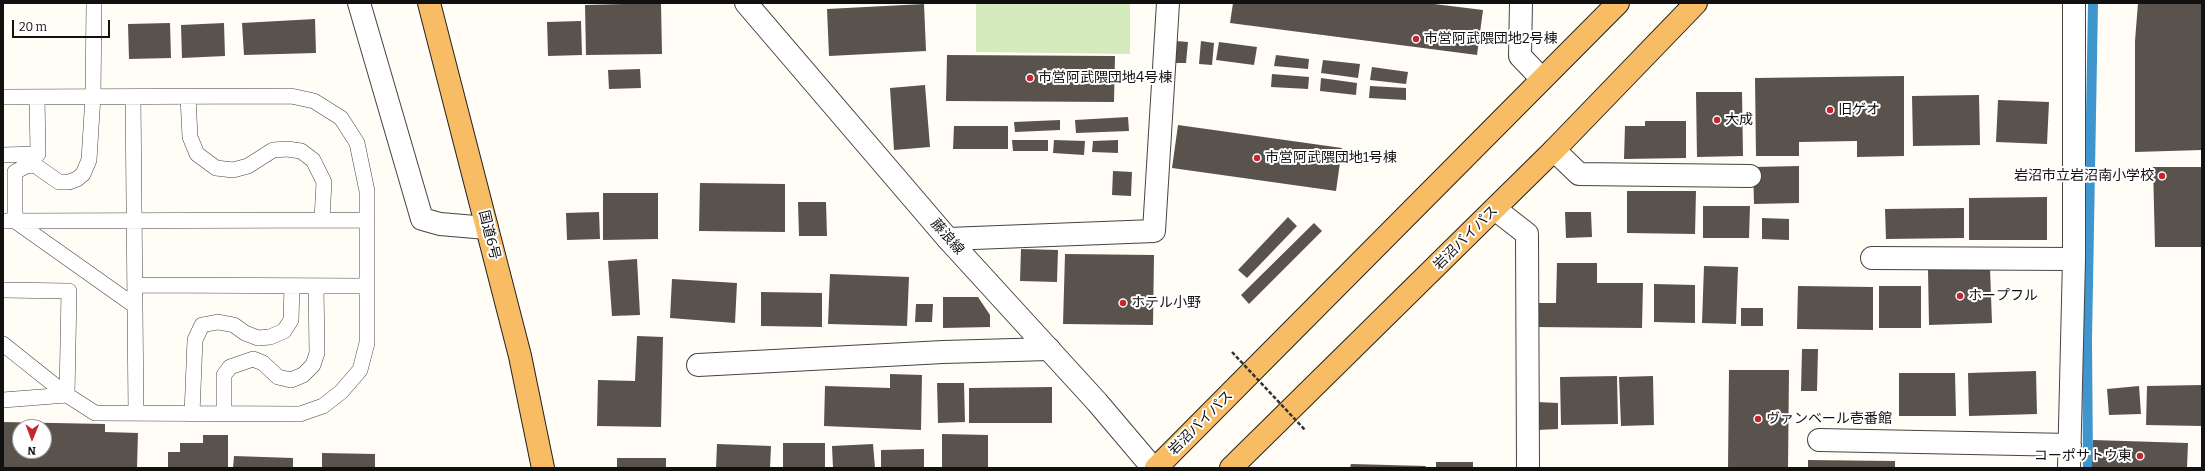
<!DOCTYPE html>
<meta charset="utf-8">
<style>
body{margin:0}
#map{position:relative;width:2205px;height:471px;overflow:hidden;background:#fffdf5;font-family:Bitter,serif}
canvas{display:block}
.frame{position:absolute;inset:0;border:4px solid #111;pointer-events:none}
.north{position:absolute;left:12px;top:419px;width:40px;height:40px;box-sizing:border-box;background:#fff;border:1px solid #a0a0a0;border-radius:50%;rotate:181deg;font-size:11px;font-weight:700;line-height:16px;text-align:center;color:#111}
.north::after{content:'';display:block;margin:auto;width:14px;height:18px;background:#c4262e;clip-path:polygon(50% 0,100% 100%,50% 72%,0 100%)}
.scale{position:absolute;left:12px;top:20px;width:98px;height:18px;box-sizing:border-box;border:2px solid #111;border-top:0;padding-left:5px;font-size:12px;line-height:14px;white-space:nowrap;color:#111;-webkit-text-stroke:3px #fff;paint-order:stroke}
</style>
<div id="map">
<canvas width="2205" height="471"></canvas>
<div class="frame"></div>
<div class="north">N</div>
<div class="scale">20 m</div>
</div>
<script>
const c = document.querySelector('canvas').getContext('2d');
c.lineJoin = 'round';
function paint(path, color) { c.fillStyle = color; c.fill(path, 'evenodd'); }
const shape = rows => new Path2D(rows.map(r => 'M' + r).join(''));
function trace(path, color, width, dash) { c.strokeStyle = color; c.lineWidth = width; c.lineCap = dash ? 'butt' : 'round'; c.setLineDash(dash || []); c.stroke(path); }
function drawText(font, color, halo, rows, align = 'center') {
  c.font = font + ' Bitter,"Noto Sans JP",serif'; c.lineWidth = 4; c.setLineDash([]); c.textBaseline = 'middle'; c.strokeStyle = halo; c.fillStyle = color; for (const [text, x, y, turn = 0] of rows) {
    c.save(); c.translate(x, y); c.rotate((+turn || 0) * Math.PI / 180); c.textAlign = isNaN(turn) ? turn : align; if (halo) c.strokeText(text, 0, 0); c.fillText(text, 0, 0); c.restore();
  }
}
paint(shape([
 [976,3,1130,3,1130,54,976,52]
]), '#d5ebbd');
trace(shape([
 [2088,468,2087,339,2093,3]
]), '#3f96cf', 10);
paint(shape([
 [661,3,662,54,586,55,585,5],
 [1233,3,1426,3,1483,10,1477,55,1230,23],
 [2138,3,2202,3,2202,150,2135,152,2135,41],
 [924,4,926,51,829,56,827,9],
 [315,19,316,53,244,55,242,23],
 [581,21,582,55,548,56,547,22],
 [170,23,171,58,129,59,128,24],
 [224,23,225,56,182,58,181,25],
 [1176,41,1188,42,1186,63,1175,63],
 [1201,41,1214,43,1212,65,1199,64],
 [1219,42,1257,47,1254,65,1216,60],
 [947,55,1115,56,1114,102,946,101],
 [1276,55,1309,59,1308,69,1274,66],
 [1323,60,1360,64,1358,78,1321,73],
 [1372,67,1408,72,1406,84,1370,80],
 [640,69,641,88,609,89,608,70],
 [1272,74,1309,77,1308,89,1271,87],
 [1904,76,1904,156,1857,157,1857,141,1799,142,1799,156,1756,156,1755,78],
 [1321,78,1357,83,1356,95,1320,91],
 [925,85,930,147,894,150,890,88],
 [1370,86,1406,88,1406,100,1369,98],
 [1696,92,1742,92,1743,156,1697,157],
 [1979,95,1980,145,1913,146,1912,96],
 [1998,100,2049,102,2047,144,1996,142],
 [1128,117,1129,131,1076,133,1075,120],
 [1060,120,1060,130,1015,132,1014,122],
 [1645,121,1686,121,1686,158,1624,159,1625,126,1645,126],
 [1178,125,1342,148,1336,191,1172,168],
 [954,126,1008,126,1008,149,953,149],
 [1012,140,1048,140,1048,151,1013,151],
 [1054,140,1085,141,1084,155,1053,153],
 [1118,140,1118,153,1092,152,1093,141],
 [1799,166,1799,203,1754,204,1753,167],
 [2153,167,2202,167,2202,247,2155,247],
 [1113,171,1132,172,1131,196,1112,195],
 [700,183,785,184,785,232,699,231],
 [1627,191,1696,191,1695,234,1627,233],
 [603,193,658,193,658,239,603,240],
 [2047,197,2047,240,1969,240,1969,198],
 [798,202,826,202,827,236,799,236],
 [1703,206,1750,206,1749,238,1703,238],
 [1964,208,1964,238,1886,239,1885,209],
 [599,212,600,239,567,240,566,213],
 [1565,212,1591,212,1592,237,1566,238],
 [1288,217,1297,226,1247,278,1238,270],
 [1762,218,1789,219,1789,240,1762,239],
 [1314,223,1322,231,1249,304,1241,295],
 [1021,249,1058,250,1057,282,1020,281],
 [1065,254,1154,255,1153,325,1063,324],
 [637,259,640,315,612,316,608,261],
 [1557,263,1597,263,1597,283,1643,283,1642,328,1534,327,1534,303,1556,303],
 [1704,266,1738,267,1736,324,1702,323],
 [1990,268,1992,323,1929,325,1928,269],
 [830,274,909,277,907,326,828,324],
 [672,279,737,283,735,323,670,318],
 [1654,284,1695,285,1695,323,1654,322],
 [1798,286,1873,287,1873,330,1797,329],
 [1879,286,1921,286,1921,328,1879,328],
 [761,292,822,293,822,327,761,326],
 [943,297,978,297,990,315,990,327,943,328],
 [916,304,933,304,932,322,915,322],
 [1741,308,1763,308,1763,326,1741,326],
 [637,336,663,337,661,427,597,426,598,380,635,381],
 [1802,349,1818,349,1817,391,1801,391],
 [1729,370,1789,370,1788,468,1728,468],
 [2036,371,2037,414,1969,416,1968,373],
 [1899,373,1955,373,1956,416,1899,416],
 [890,374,922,375,921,430,824,426,825,386,890,388],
 [1617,376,1618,424,1561,425,1560,377],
 [1653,376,1654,425,1621,426,1619,377],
 [937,383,964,383,965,422,938,423],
 [2202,385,2202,426,2146,425,2147,386],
 [2139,386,2141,414,2109,415,2107,389],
 [1052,387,1052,423,969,423,969,388],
 [1537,402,1558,403,1558,429,1537,430],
 [3,422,105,424,105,432,138,433,137,468,3,468],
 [20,427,44,427,44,451,20,451],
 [942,434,988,435,988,468,942,468],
 [203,435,228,435,228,468,168,468,168,452,180,452,180,443,203,443],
 [2093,440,2188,443,2187,468,2092,468],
 [783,443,825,443,825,468,783,468],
 [717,444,771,446,770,468,716,468],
 [873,444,875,468,833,468,832,446],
 [924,449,924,468,881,468,881,450],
 [322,453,375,454,375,468,322,468],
 [234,456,293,458,293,468,233,468],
 [617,458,666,458,666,468,617,468],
 [1808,460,1895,461,1895,468,1808,468],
 [1436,462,1473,462,1473,468,1436,468],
 [1351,464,1426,466,1425,468,1350,468]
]), '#5a524d');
const service = shape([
 [94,3,93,96,89,160,83,174,77,179,69,182,59,182,36,166,28,165,15,172,15,221,135,306],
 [3,97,291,96,314,101,341,118,357,143,367,191,367,343,360,370,341,392,323,406,300,414,95,413,67,395,3,344],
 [133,97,136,413],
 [188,97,190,137,197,154,216,168,233,170,248,166,273,150,287,149,301,151,313,160,324,182,322,219],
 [3,155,38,154,37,97],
 [3,221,367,220],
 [135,285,367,286],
 [3,290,69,291,67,395,3,400],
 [192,414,195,340,202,325,218,322,234,325,245,333,258,338,270,337,284,331,291,320,292,286],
 [224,414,224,375,230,367,253,359,263,363,278,377,291,380,303,375,313,365,317,353,316,286]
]);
const minor = shape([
 [359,3,422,219,440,224,487,228],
 [1521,3,1520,56,1541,78],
 [1554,150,1579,174,1750,176],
 [1495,209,1527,234,1528,468],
 [948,239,1154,231,1168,3],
 [1872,258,2074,259],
 [698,365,943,352,1049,349],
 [1819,440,2070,445],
 [2069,468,2074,259,2074,3]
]);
const tertiary = shape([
 [746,3,948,239,1097,402,1153,468]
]);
const trunk = shape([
 [429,3,520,356,543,468],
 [1156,468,1618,3],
 [1231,468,1554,150,1696,3]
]);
trace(service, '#444', 16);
trace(minor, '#444', 24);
trace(tertiary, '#444', 24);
trace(trunk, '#222', 24);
trace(service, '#fff', 15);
trace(minor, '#fff', 22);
trace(tertiary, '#fff', 22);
trace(trunk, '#f7bc64', 22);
trace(shape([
 [1232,352,1305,430]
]), '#333', 2.5, [4, 2]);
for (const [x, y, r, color] of [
 [1416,39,4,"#c4262e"],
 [1030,78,4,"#c4262e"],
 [1830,110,4,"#c4262e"],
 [1717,120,4,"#c4262e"],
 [1257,158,4,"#c4262e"],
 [2162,176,4,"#c4262e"],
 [1960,296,4,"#c4262e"],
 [1123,303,4,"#c4262e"],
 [1758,419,4,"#c4262e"],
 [2140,456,4,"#c4262e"]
]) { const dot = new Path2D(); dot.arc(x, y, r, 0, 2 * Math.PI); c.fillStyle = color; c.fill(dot); trace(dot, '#fff', 1.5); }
drawText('14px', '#111', '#fff', [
 ["市営阿武隈団地2号棟",1424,39],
 ["市営阿武隈団地4号棟",1038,78],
 ["旧ゲオ",1838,110],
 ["大成",1725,120],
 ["市営阿武隈団地1号棟",1265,158],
 ["岩沼市立岩沼南小学校",2154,176,"right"],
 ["ホープフル",1968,296],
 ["ホテル小野",1131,303],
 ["ヴァンベール壱番館",1766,419],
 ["コーポサトウ東",2132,456,"right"]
], 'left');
drawText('14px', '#111', '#fff', [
 ["国道6号",489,235,76],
 ["藤浪線",947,237,49],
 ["岩沼バイパス",1466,238,-45],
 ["岩沼バイパス",1201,423,-45]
]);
</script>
